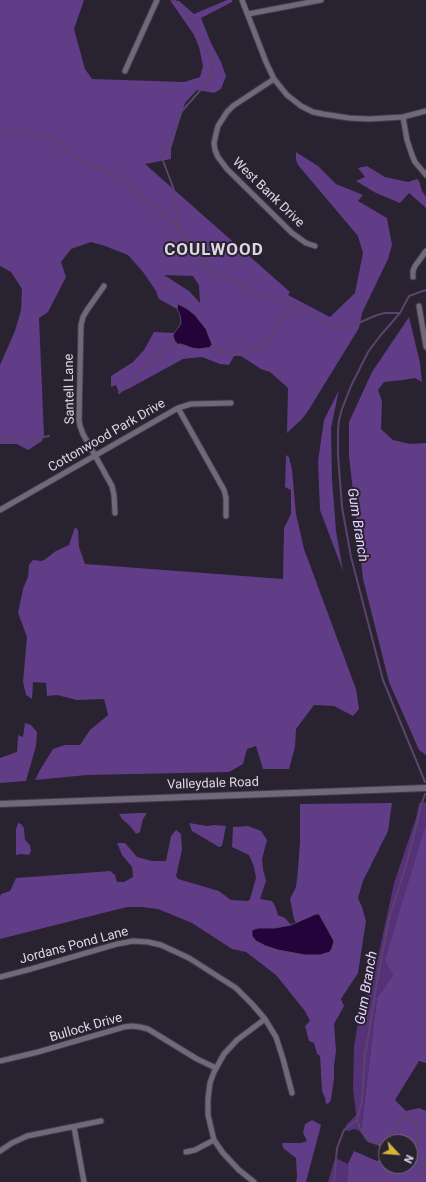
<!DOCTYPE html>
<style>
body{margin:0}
#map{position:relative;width:426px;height:1182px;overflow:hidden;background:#292231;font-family:Roboto,sans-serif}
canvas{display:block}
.north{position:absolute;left:378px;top:1134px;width:40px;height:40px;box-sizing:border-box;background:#292231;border:1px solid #716b78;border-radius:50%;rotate:116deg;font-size:11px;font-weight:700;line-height:16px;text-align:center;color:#ddd9e3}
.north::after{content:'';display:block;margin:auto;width:14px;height:18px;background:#d4b535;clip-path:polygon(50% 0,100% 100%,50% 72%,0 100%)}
</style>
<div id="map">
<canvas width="426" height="1182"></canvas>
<div class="north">N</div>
</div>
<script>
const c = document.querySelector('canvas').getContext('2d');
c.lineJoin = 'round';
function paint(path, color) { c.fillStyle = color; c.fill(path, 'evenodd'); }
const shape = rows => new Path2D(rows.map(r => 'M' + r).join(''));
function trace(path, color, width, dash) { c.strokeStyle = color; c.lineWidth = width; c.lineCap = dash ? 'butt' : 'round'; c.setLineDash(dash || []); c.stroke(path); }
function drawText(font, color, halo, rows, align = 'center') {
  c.font = font + ' Roboto,sans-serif'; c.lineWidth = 4; c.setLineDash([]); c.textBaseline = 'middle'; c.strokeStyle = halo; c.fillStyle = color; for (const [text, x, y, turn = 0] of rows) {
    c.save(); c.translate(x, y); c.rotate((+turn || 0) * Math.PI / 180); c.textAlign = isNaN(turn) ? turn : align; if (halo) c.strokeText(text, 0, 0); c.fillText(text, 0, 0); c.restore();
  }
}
paint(shape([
 [426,802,426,824,393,975,377,998,361,1131,354,1129,349,1131,344,1130,347,1124,356,1115,353,1088,354,1046,358,1022,365,998,372,985,394,883,416,818,419,803],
 [338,1159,348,1164,347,1182,328,1182,334,1161]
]), '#553178');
paint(shape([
 [0,0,84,0,74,29,85,69,92,79,184,82,200,77,203,66,199,47,194,35,170,0,179,1,194,14,227,0,232,0,232,2,201,18,211,43,221,62,226,76,221,89,214,93,197,90,185,103,171,149,171,159,145,164,290,292,288,295,330,317,355,293,363,253,358,236,298,165,296,160,296,152,318,166,336,184,363,195,358,201,387,218,392,245,388,259,362,313,359,328,308,411,302,419,287,433,288,388,270,372,261,369,241,356,234,356,229,365,220,364,202,357,183,359,130,388,119,393,116,385,111,387,111,376,133,362,144,350,154,332,174,333,173,336,181,344,192,348,197,348,178,304,177,309,159,299,156,291,143,272,128,255,105,246,91,242,71,249,61,262,66,277,48,312,39,318,44,435,42,441,28,450,17,444,0,444,0,365,15,331,21,310,22,289,11,272,0,266],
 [164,275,193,276,199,285,200,303,189,291],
 [367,166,385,177,408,182,417,179,419,181,422,191,426,197,426,208,409,193,400,203,376,193,356,181,365,177,358,168],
 [409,317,420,363,422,382,415,378,403,380,384,382,378,390,382,401,381,429,393,440,410,444,426,443,426,755,419,750,389,682,363,579,349,456,349,422,372,372],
 [339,390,331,428,332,479,336,531,343,571,320,510,318,461,324,420],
 [286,455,289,457,292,470,296,514,304,549,356,689,359,709,353,716,334,706,314,705,296,729,295,747,289,769,263,769,256,746,247,749,243,764,229,772,87,775,35,780,40,770,53,749,65,745,80,745,90,730,108,715,104,699,77,700,57,695,47,696,46,683,33,682,32,699,26,695,23,682,27,637,18,613,23,589,28,577,29,565,33,560,41,561,44,560,56,551,69,545,75,527,78,530,79,547,85,564,283,579,284,528,291,514,291,490,285,487],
 [25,723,31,725,37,732,36,746,26,781,0,783,0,758,17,752,18,735,23,737],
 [392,803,388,831,363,881,358,898,362,907,366,921,358,973,341,999,344,1006,334,1024,336,1051,334,1066,334,1079,331,1099,329,1103,326,1104,325,1098,322,1091,320,1056,317,1054,314,1043,309,1041,305,1026,310,1021,305,1011,276,975,246,952,232,949,192,923,158,909,142,907,127,907,0,939,0,897,1,894,10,891,16,878,110,871,115,875,117,882,124,882,133,877,132,867,122,855,117,843,125,843,137,857,152,861,166,861,171,836,176,830,181,834,182,850,176,876,178,879,219,891,231,900,248,901,250,899,256,878,254,867,249,855,232,847,233,827,248,826,261,831,267,840,262,859,263,869,266,881,260,899,272,901,275,906,278,915,285,918,291,925,275,928,256,941,266,946,278,950,325,953,330,952,316,914,296,923,294,919,290,899,296,887,298,870,300,842,300,804],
 [139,813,147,813,143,819,140,832,136,834,130,826,122,819,119,814],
 [18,823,21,824,24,828,25,840,30,845,31,851,29,855,21,854,16,855,16,829],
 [189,823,207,826,214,825,226,826,222,846,219,847,192,831],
 [426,824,426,1063,419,1061,395,1100,406,1111,419,1108,426,1111,426,1182,347,1182,348,1164,354,1151,377,1161,382,1158,380,1148,377,1144,368,1141,361,1131,377,998,393,975,385,960],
 [386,1142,410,1142,410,1166,386,1166],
 [312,1120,321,1125,306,1182,296,1182,297,1178,296,1158,283,1148,282,1143,301,1143,307,1141,303,1133,305,1124]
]), '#613c87');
const water = shape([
 [178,304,186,308,195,315,206,329,213,347,199,349,192,348,181,344,176,344,173,336,174,333,179,327,181,323,180,315,177,309,178,304],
 [316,914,319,914,334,941,332,948,330,952,320,955,305,955,278,950,266,946,256,941,252,936,252,930,258,928,275,928,291,925,316,914]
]);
paint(water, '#23033a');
trace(water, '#5b436d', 1);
trace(shape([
 [174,0,192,20,200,35,203,45,208,52,213,62,212,74,205,85,182,111,162,158,173,187,179,229],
 [0,132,25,132,39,134,48,136,56,140,77,159,87,164,96,166,118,177,126,183,168,218,180,231,203,262,211,270,219,275,261,295,291,301,321,322,327,325,336,327,347,326,356,324,377,315,385,313,399,313],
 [211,346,232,353,246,353,260,348,273,333,283,317,292,310,301,307],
 [119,393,149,363,157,357,165,348,176,343],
 [0,439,29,440,49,436],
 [425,782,383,680,351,557,342,507,338,455,338,430,339,420,342,409,351,386,368,352,380,336,400,313,409,296,426,290],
 [357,1120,361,1131,365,1137,368,1141,377,1144,383,1142,391,1135,399,1121,403,1118,407,1117,409,1118,414,1124,418,1131,417,1151,422,1173,426,1175],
 [334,1182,337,1148,344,1130,357,1120,358,1116,362,1101,365,1052,366,1050,378,976,389,919,407,862,421,806,425,794]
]), '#5b436d', 2);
const minor = shape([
 [242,0,266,62,274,79,287,95,301,106,313,112,323,114,349,118,369,119,403,117,426,111],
 [248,14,321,0],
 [125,71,157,0],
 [274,79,233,106,227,112,218,126,216,134,214,143,215,150,218,157,227,169,292,233,306,243,315,246],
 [403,117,407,140,412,155,415,162,426,175],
 [413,277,413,271,415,266,426,251],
 [104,286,87,310,83,317,81,325,79,420,80,426,83,434,112,486,114,495,115,513],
 [419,306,426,347],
 [178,408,224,490,226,498,226,516],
 [0,510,178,408,191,404,231,403],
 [0,977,31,969,117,944,133,941,148,942,161,945,189,958,236,988,252,1004,265,1019,276,1037,283,1059,292,1093],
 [0,1061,38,1052,124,1027,132,1026,140,1027,148,1029,197,1059,216,1068],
 [74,1127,84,1182],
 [0,1151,12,1143,27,1136,101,1121],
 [186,1152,195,1150,214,1140],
 [254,1182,239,1170,223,1153,214,1140,208,1115,208,1099,210,1083,214,1072,224,1054,237,1040,265,1019]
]);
const tertiary = shape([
 [0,804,426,788]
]);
trace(minor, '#433d49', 7);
trace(tertiary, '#433d49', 8);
trace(minor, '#71697b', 5);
trace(tertiary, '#71697b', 6);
drawText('13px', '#ddd9e3', '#292231', [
 ["West Bank Drive",268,193,44],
 ["Santell Lane",70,389,-91],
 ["Cottonwood Park Drive",107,436,-30],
 ["Valleydale Road",213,784,-2],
 ["Jordans Pond Lane",74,946,-15],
 ["Bullock Drive",86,1028,-16]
]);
drawText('italic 14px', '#e6d4ff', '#292231', [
 ["Gum Branch",357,525,81],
 ["Gum Branch",367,988,-80]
]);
c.letterSpacing = '1px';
drawText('bold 17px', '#ddd9e3', '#292231', [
 ["COULWOOD",214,251]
]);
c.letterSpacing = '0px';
</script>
